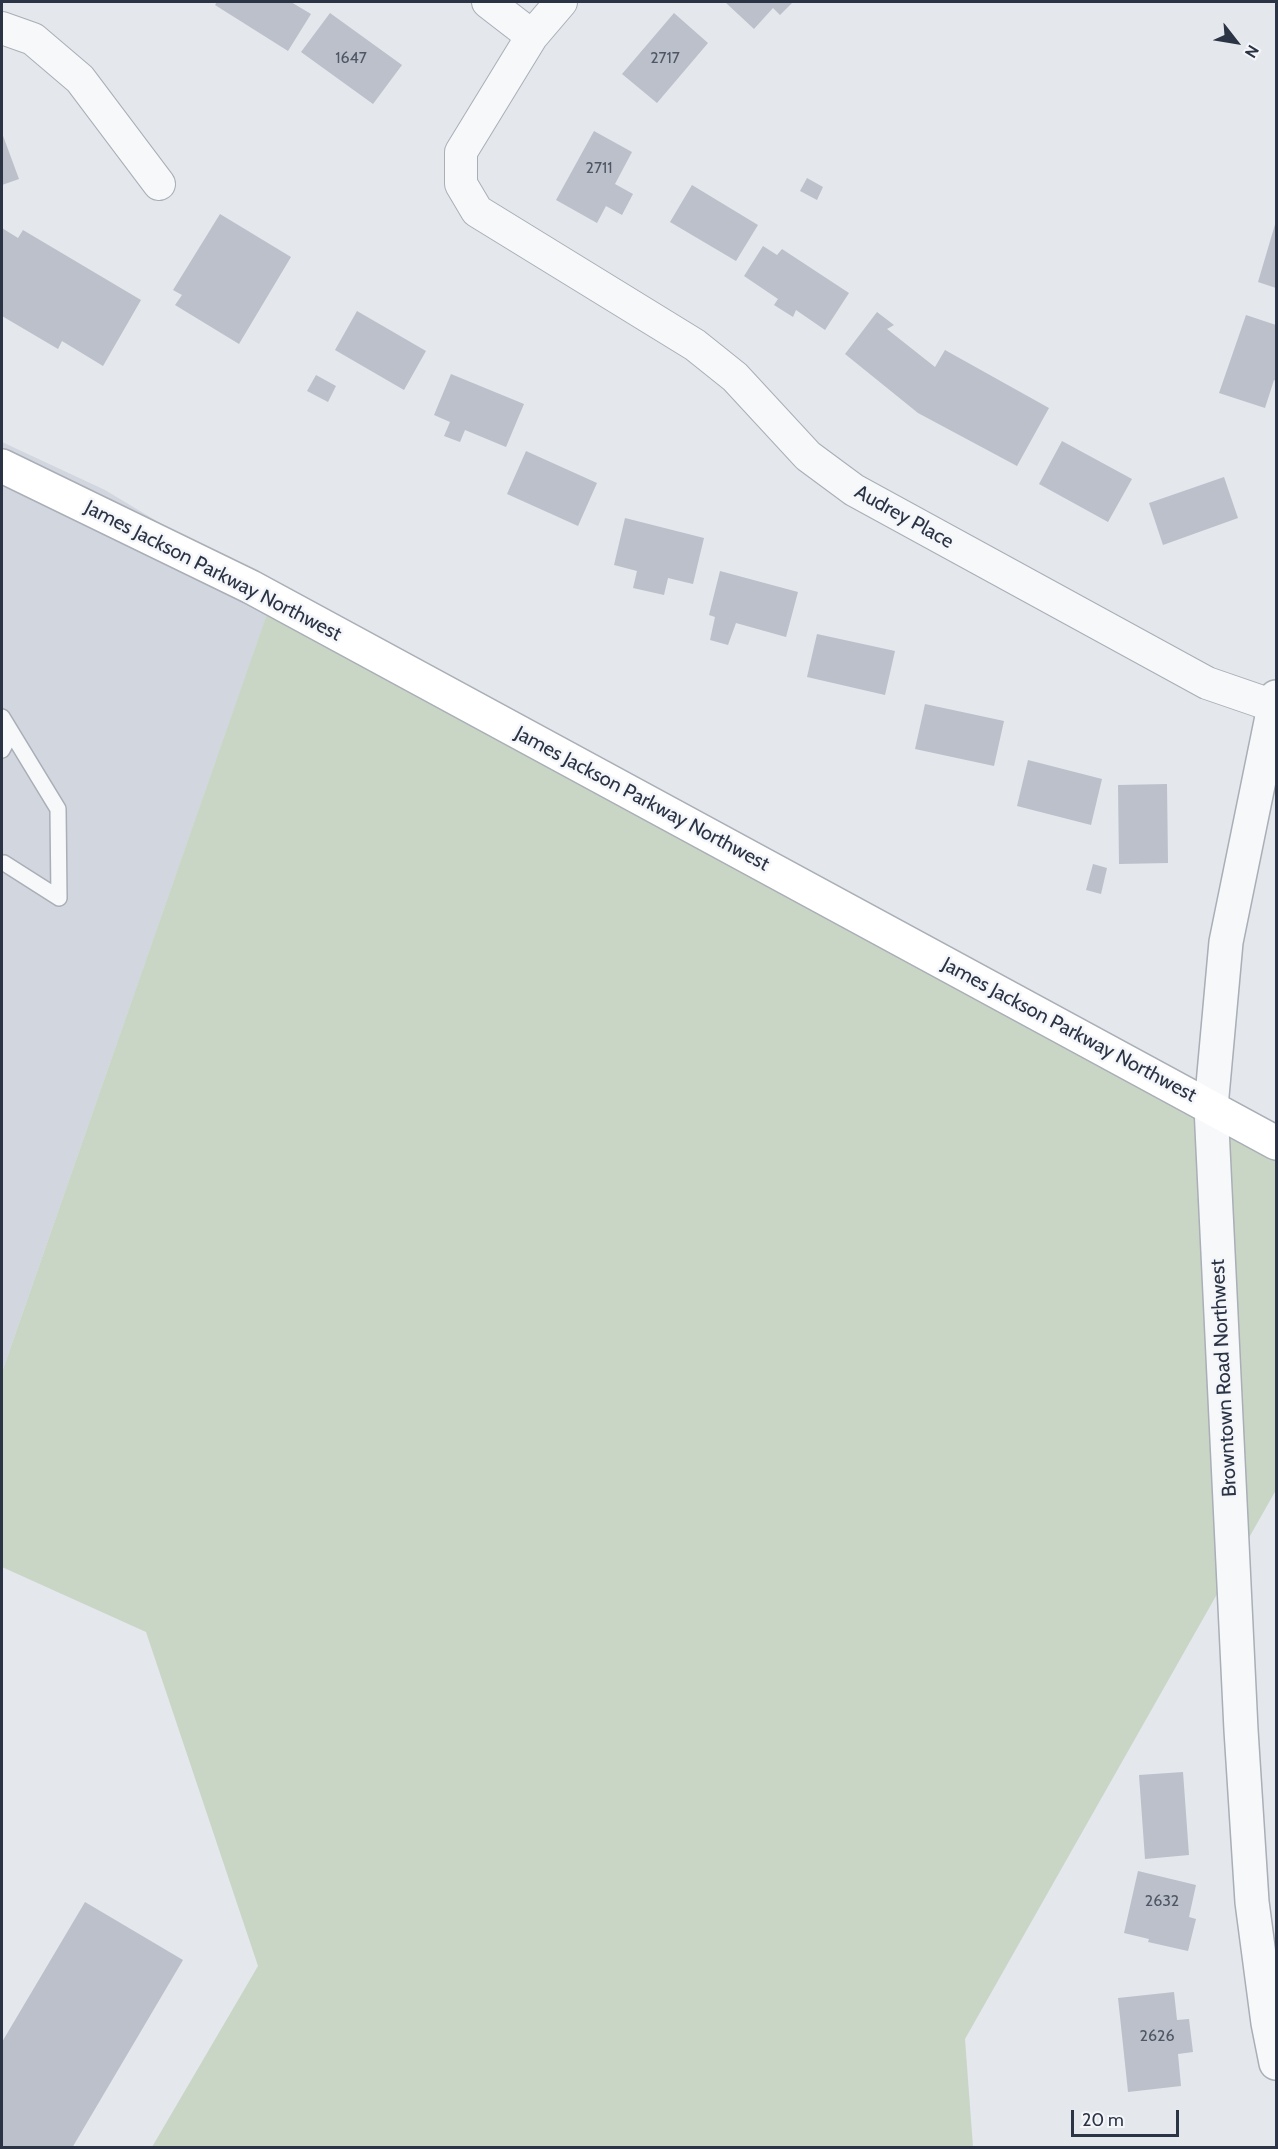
<!DOCTYPE html>
<style>
body{margin:0}
#map{position:relative;width:1278px;height:2149px;overflow:hidden;background:#e4e7ec;font-family:Cabin,sans-serif}
canvas{display:block}
.frame{position:absolute;inset:0;border:3px solid #2b3445;pointer-events:none}
.north{position:absolute;left:1206px;top:12px;width:60px;height:60px;-webkit-text-stroke:4px #f4f6f9;paint-order:stroke;rotate:121deg;font-size:16px;font-weight:700;line-height:24px;text-align:center;color:#2b3445}
.north::after{content:'';display:block;margin:auto;width:21px;height:27px;background:#2b3445;clip-path:polygon(50% 0,100% 100%,50% 72%,0 100%)}
.scale{position:absolute;left:1071px;top:2110px;width:108px;height:27px;box-sizing:border-box;border:3px solid #2b3445;border-top:0;padding-left:8px;font-size:18px;line-height:21px;white-space:nowrap;color:#2b3445;-webkit-text-stroke:4px #f4f6f9;paint-order:stroke}
</style>
<div id="map">
<canvas width="1278" height="2149"></canvas>
<div class="frame"></div>
<div class="north">N</div>
<div class="scale">20 m</div>
</div>
<script>
const c = document.querySelector('canvas').getContext('2d');
c.lineJoin = 'round';
function paint(path, color) { c.fillStyle = color; c.fill(path, 'evenodd'); }
const shape = rows => new Path2D(rows.map(r => 'M' + r).join(''));
function trace(path, color, width, dash) { c.strokeStyle = color; c.lineWidth = width; c.lineCap = dash ? 'butt' : 'round'; c.setLineDash(dash || []); c.stroke(path); }
function drawText(font, color, halo, rows, align = 'center') {
  c.font = font + ' Cabin,sans-serif'; c.lineWidth = 5; c.setLineDash([]); c.textBaseline = 'middle'; c.strokeStyle = halo; c.fillStyle = color; for (const [text, x, y, turn = 0] of rows) {
    c.save(); c.translate(x, y); c.rotate((+turn || 0) * Math.PI / 180); c.textAlign = isNaN(turn) ? turn : align; if (halo) c.strokeText(text, 0, 0); c.fillText(text, 0, 0); c.restore();
  }
}
paint(shape([
 [2,442,105,490,275,592,2,1372]
]), '#d2d6de');
paint(shape([
 [274,594,1276,1135,1276,1490,965,2039,973,2147,152,2147,258,1966,146,1632,2,1567,2,1372]
]), '#c9d6c5');
paint(shape([
 [217,2,291,2,311,14,288,51,215,5],
 [725,2,793,2,780,15,773,8,754,29],
 [330,13,402,65,373,104,301,52],
 [674,13,708,43,657,103,622,74],
 [594,131,632,152,615,184,633,194,622,215,606,206,597,223,556,200],
 [2,133,19,179,2,185],
 [807,178,823,187,817,200,800,191],
 [692,185,758,225,736,261,670,222],
 [220,214,291,257,239,344,175,305,182,295,173,290],
 [1276,221,1276,288,1258,282],
 [2,228,18,238,23,230,141,300,103,366,62,341,58,349,2,316],
 [763,246,777,255,782,249,849,293,825,330,796,310,793,317,774,305,778,299,744,276],
 [357,311,426,351,404,390,335,350],
 [877,312,894,325,887,329,935,367,945,350,1049,408,1017,466,918,413,845,354],
 [1246,315,1276,325,1276,381,1274,380,1265,408,1219,393],
 [451,374,524,404,506,447,465,430,460,442,444,436,450,422,434,415],
 [316,375,336,386,328,402,307,391],
 [1062,441,1132,479,1108,522,1039,484],
 [526,451,597,483,578,526,507,494],
 [1224,477,1238,518,1163,545,1149,503],
 [625,518,704,538,693,584,668,578,664,595,633,588,637,571,614,565],
 [720,571,798,592,786,637,736,623,728,645,710,640,715,617,709,615],
 [817,634,895,651,885,695,807,677],
 [925,704,1004,721,994,766,915,749],
 [1028,760,1102,779,1091,825,1017,806],
 [1167,784,1168,863,1119,864,1118,785],
 [1093,864,1107,868,1101,894,1086,890],
 [1183,1772,1189,1855,1145,1859,1139,1775],
 [1138,1871,1196,1885,1189,1917,1196,1919,1188,1951,1148,1942,1149,1939,1124,1933],
 [85,1902,183,1960,72,2148,2,2148,2,2042],
 [1174,1992,1177,2020,1189,2019,1193,2052,1178,2054,1181,2086,1128,2092,1118,1998]
]), '#bbc0ca');
const service = shape([
 [2,717,58,809,59,898],
 [2,750,11,733],
 [4,863,59,898]
]);
const minor = shape([
 [488,2,532,36],
 [561,2,532,36,461,152,461,184,477,211,695,345,735,377,808,456,854,490,1207,683,1274,706],
 [2,28,33,39,80,79,159,184]
]);
const tertiary = shape([
 [1276,697,1226,942,1211,1107,1241,1730,1252,1902,1268,2023,1276,2063]
]);
const secondary = shape([
 [2,466,251,587,1276,1143]
]);
trace(service, '#a9aeb7', 18);
trace(minor, '#a9aeb7', 34);
trace(tertiary, '#a9aeb7', 36);
trace(secondary, '#a9aeb7', 36);
trace(service, '#f7f8fa', 15);
trace(minor, '#f7f8fa', 32);
trace(tertiary, '#f7f8fa', 33);
trace(secondary, '#fff', 33);
drawText('16px', '#4f5766', null, [
 ["1647",351,58],
 ["2717",665,58],
 ["2711",599,168],
 ["2632",1162,1901],
 ["2626",1157,2036]
]);
drawText('20px', '#2b3445', '#f4f6f9', [
 ["Audrey Place",904,517,29],
 ["James Jackson Parkway Northwest",213,571,27],
 ["James Jackson Parkway Northwest",642,799,28],
 ["James Jackson Parkway Northwest",1069,1030,28],
 ["Browntown Road Northwest",1224,1378,-93]
]);
</script>
